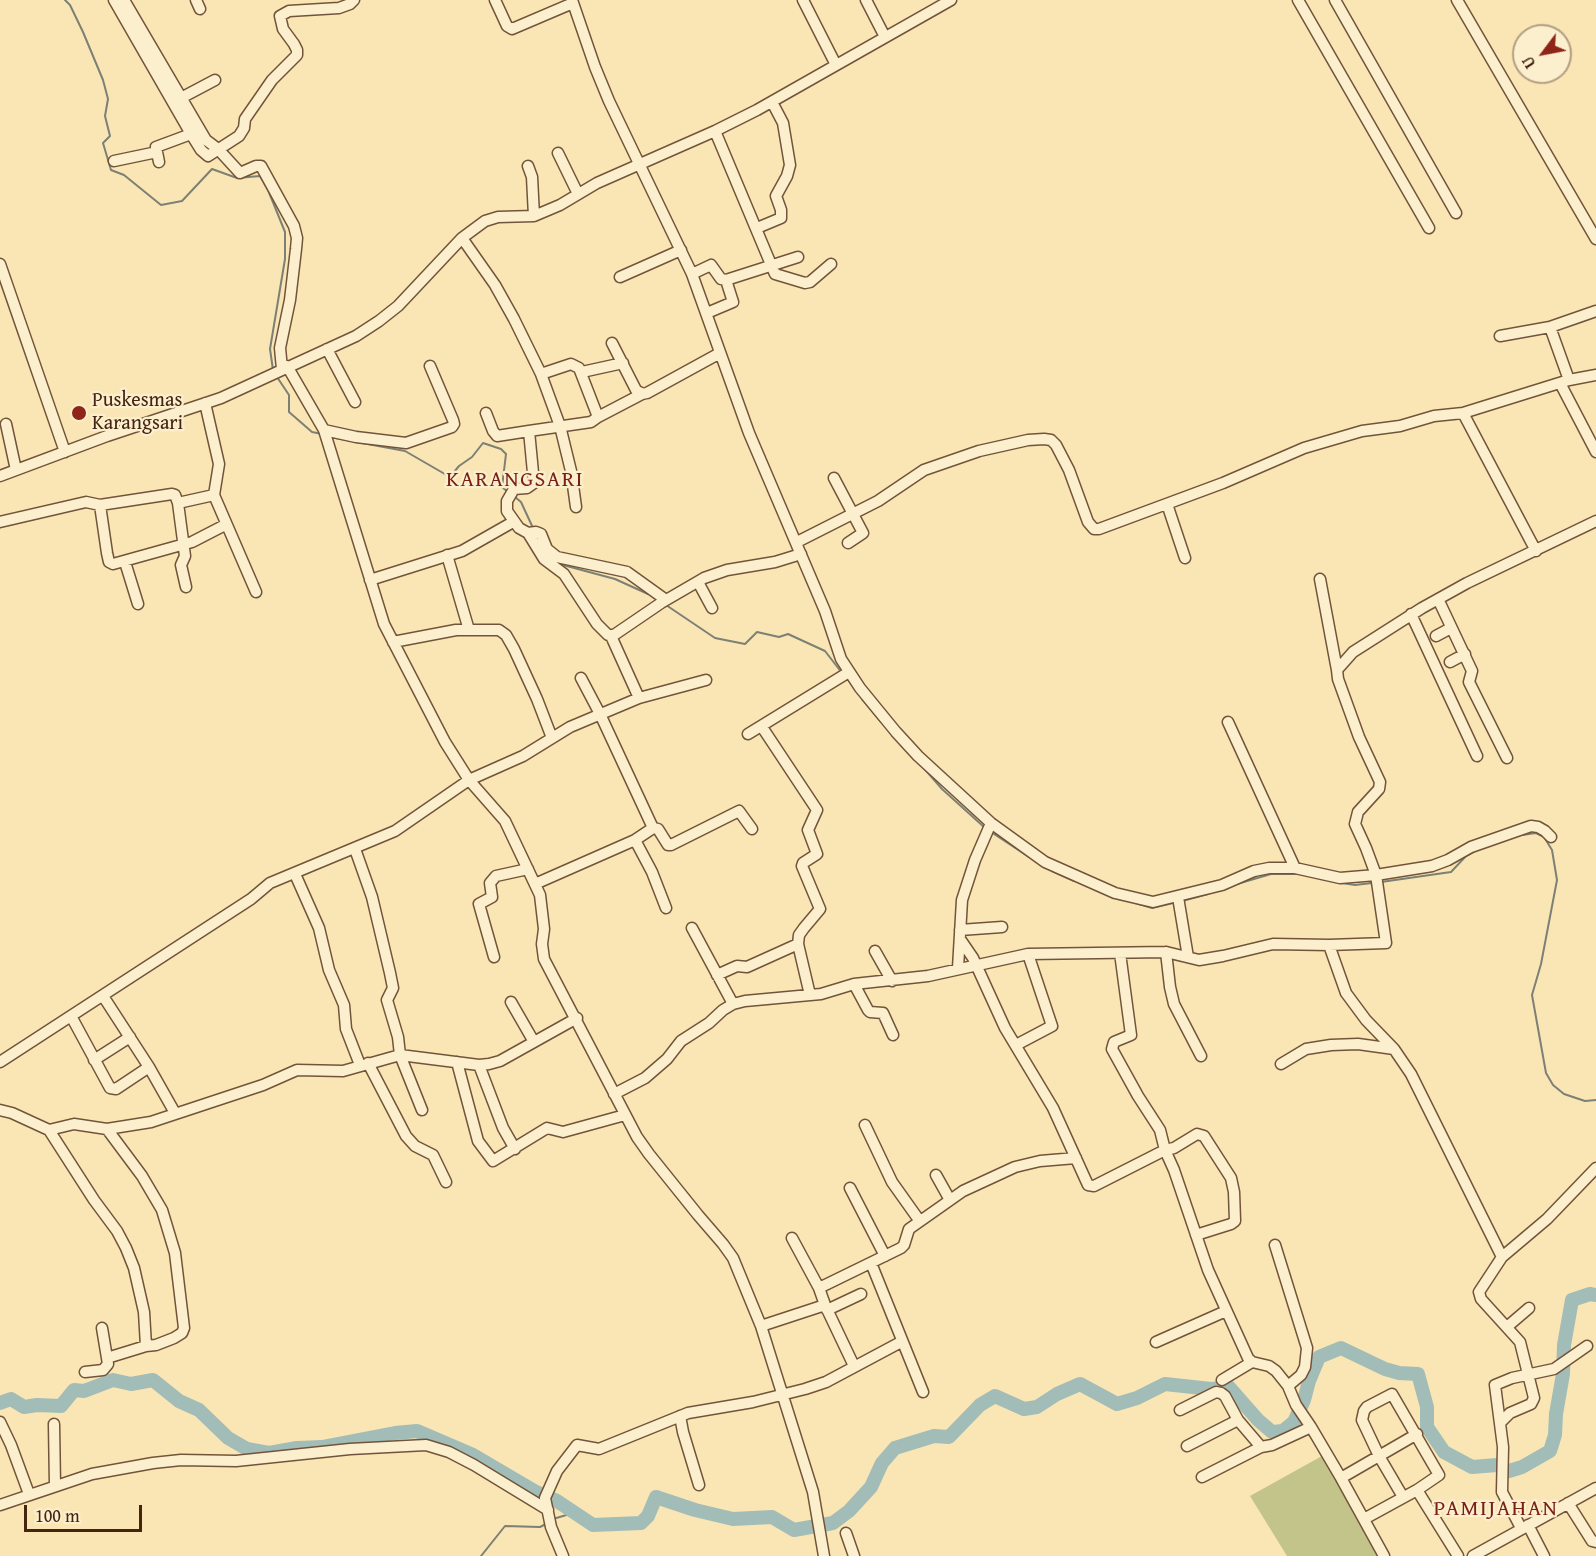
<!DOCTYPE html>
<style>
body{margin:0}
#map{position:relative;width:1596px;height:1556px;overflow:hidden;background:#fae6b4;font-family:"Gentium Book Plus",serif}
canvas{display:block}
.north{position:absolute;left:1512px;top:24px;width:60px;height:60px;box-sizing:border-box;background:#fcefce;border:2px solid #b39e82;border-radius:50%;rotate:238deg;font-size:16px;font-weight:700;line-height:24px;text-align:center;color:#452411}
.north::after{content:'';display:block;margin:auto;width:21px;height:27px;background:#8f2418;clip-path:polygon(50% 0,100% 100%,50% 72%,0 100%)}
.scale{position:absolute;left:24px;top:1505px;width:118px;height:27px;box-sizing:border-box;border:3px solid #452411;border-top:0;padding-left:8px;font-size:18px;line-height:21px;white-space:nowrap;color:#452411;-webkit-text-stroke:4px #fcefce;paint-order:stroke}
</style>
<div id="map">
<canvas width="1596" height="1556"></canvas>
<div class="north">U</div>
<div class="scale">100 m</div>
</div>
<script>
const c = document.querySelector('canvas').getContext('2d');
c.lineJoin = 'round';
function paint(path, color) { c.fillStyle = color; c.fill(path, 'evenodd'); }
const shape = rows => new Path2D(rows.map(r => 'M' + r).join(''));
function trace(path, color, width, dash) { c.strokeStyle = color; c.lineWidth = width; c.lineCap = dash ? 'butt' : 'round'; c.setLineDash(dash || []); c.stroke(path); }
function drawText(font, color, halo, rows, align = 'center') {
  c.font = font + ' "Gentium Book Plus",serif'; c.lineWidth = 4.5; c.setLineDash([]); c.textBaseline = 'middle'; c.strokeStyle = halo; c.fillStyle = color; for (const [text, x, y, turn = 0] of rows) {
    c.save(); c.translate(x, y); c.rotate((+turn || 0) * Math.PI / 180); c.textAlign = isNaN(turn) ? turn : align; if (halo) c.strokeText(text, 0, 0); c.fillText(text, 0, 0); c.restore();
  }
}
paint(shape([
 [1322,1456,1378,1556,1287,1556,1250,1496]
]), '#c2c48a');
trace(shape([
 [65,0,70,5,83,32,103,80,108,99,105,116,110,136,103,143,111,170,124,175,161,205,182,201,212,169,237,178,260,176,268,190,285,232,285,259,270,349,273,370],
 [277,377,289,395,289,412,312,432,322,434],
 [330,437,405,451,450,477,459,466,472,457,483,443,501,449,506,454,502,487,508,492],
 [515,497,521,502,533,528],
 [558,562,563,565,615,579,648,594],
 [666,605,715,638,745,644,757,632,779,637,788,634,825,651,842,673],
 [846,677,855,689],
 [862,699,881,722],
 [922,766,942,789,984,827],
 [991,832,1029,857],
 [1522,835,1536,833,1544,837,1552,850,1557,880,1541,964,1532,995,1546,1073,1553,1085,1564,1094,1585,1101,1596,1100],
 [1052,871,1074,881],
 [1381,882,1451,872,1466,856,1477,850],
 [1342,883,1355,885,1372,883],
 [1237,884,1271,874,1298,874],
 [1182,901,1208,894],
 [1136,903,1152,908,1177,902],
 [553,1519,573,1513],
 [481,1556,505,1526,540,1527,546,1524]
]), '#7d8075', 2);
trace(shape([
 [0,1403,11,1399,24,1407,37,1405,61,1406,74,1390,84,1391,113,1380,131,1384,153,1380,179,1401,199,1410,228,1438,247,1449,269,1453,297,1448,322,1447,395,1433,417,1431,473,1455,536,1492,557,1501,593,1525,641,1523,648,1516,656,1497,695,1510,733,1519,772,1517,794,1530,833,1523,849,1511,871,1487,882,1463,895,1448,934,1436,949,1437,980,1405,995,1396,1024,1409,1037,1407,1057,1394,1080,1384,1117,1404,1137,1398,1165,1384,1211,1389,1229,1387,1258,1420,1272,1432,1283,1431,1294,1422,1304,1400,1309,1381,1319,1357,1341,1348,1385,1369,1399,1373,1418,1374,1427,1407,1427,1427,1444,1452,1472,1467,1497,1465,1509,1471,1522,1467,1550,1451,1555,1435,1556,1414,1563,1374,1564,1345,1572,1300,1590,1294,1596,1295]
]), '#a2bdb8', 14);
const minor = shape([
 [114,0,191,134,201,150,208,156,239,136,244,128,245,119,272,80,297,55,297,50,294,44,283,29,280,16,289,11,339,8,350,4,354,0],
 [124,0,206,140,218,149,240,173,256,166,261,166,294,226,297,238,296,249,290,300,280,348,282,369],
 [196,0,200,9],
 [495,0,507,26,512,29,573,3],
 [572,0,595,67,609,101,692,274,749,433,825,611,841,659,860,688,896,732,918,756,991,823,1045,862,1115,893,1153,902,1222,885,1254,871,1269,868,1295,868,1340,878,1376,875,1432,866,1448,860,1471,847,1531,826,1538,827,1545,831,1551,837],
 [803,0,836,65],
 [866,0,885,37],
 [1298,0,1429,228],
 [1335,0,1456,213],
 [1457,0,1596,239],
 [181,98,215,80],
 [715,131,775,274,805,283,810,282,831,264],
 [558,153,578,194],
 [114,161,157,152],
 [159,162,156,147,191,134],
 [528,166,532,177,534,216],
 [757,228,781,218,781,210,776,196,787,176,790,165,783,123,772,102],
 [462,238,495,285,514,319,541,374,560,426,571,471,576,507],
 [0,264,65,452],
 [692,274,711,265,721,279,726,280,798,257],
 [620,277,681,250],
 [707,313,733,302,726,280],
 [1550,327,1596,311],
 [1500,336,1550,327,1569,380],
 [612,343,636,390,642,394,647,393,720,353],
 [327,349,355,402],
 [287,366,324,430,384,624,445,742,469,780,505,821,540,895,544,929,542,944,544,959,637,1137,649,1154,698,1215,723,1244,733,1258,761,1326,813,1492,824,1556],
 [582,372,623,363],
 [1560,383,1596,452],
 [205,403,219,464,214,495,256,592],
 [486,413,493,431,497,436,529,431,534,483,527,488,514,489,507,501,507,511,519,528,528,533,544,559,564,574,597,624,608,635,614,635,661,603,704,578,727,570,775,562,801,554],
 [1463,413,1536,551],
 [598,417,642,394],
 [6,424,16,470],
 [324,430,356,437,406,443,452,427,454,424,453,420,430,366],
 [529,431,591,422,598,417,579,368,571,364,541,374],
 [0,476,107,436,221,398,356,336,379,321,398,306,462,238,485,221,498,217,534,216,560,205,597,183,715,131,757,110,951,0],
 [834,478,863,533,848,543],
 [178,503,185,556,181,565,186,587],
 [1167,504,1185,558],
 [100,505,107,553,109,562,113,564,192,542,225,525],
 [0,522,86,502,100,505,172,494,175,495,178,503,214,495],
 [528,533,536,532,541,534,547,549,557,557,627,572,666,600],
 [797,542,878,501,924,470,979,451,1028,440,1044,439,1051,440,1056,445,1069,470,1088,522,1094,529,1099,529,1223,483,1304,448,1362,431,1400,426,1434,416,1463,413,1569,380,1596,375],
 [447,555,469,630],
 [125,562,138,604],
 [1320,579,1337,670],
 [370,580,462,551,513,522],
 [698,582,712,608],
 [1438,599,1472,671,1469,682,1507,758],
 [1411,614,1477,756],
 [611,636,639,698],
 [1436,636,1451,628],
 [393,642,456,630,499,630,506,635,514,649,537,699,552,738],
 [1450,662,1465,654],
 [1228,722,1295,868],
 [762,727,817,810,808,830,817,854,803,863,802,866,820,909,804,928,799,935,798,944,810,995],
 [748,734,849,672],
 [653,828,658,829,668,845,671,845,739,811,752,829],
 [635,840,652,872,666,908],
 [355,849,372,897,390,973,393,988,387,1000,398,1037,400,1055,422,1110],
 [295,874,319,928,329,970,344,1005,346,1029,360,1065],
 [535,884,635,840,653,828,600,714,581,678],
 [1178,897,1188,957],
 [692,928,733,1004],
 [960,930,1002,927],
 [960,939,973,958,1005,1028,1053,1108,1088,1185,1094,1186,1165,1150,1174,1148,1197,1134,1204,1136,1231,1178,1234,1192,1235,1221,1231,1224,1196,1235],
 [1329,945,1346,993,1366,1020,1394,1049,1411,1074,1502,1257],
 [875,951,892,981],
 [1166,952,1170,987,1174,1004,1201,1056],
 [1120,953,1131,1035,1114,1042,1112,1049,1138,1096,1160,1130,1165,1150,1174,1170,1208,1270,1248,1358,1252,1362,1269,1366,1276,1371,1288,1386,1296,1405,1311,1427],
 [494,957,479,904,492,897,490,883,496,876,528,869],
 [958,968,962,900,975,860,991,823],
 [717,975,737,966,747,967,798,944],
 [854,984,868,1010,870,1012,883,1013,893,1035],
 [103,996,149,1067,175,1113],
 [511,1002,534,1042],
 [71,1016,110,1088,116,1089,149,1067],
 [1016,1045,1052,1026,1028,954],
 [94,1060,130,1037],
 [0,1062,251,899,270,883,395,831,469,780,523,756,570,727,639,698,706,680],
 [457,1062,478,1141,493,1161,547,1128,563,1132,625,1115],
 [368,1063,406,1136,415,1146,433,1155,446,1182],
 [1281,1064,1306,1049,1331,1045,1358,1044,1394,1049],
 [479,1065,503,1128,515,1149],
 [614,1094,645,1078,667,1059,681,1041,709,1023,723,1010,733,1004,745,1001,821,994,854,984,928,976,1028,954,1166,952,1199,960,1223,956,1273,944,1329,945,1386,943,1376,875,1366,848,1355,824,1358,812,1379,789,1380,782,1359,737,1338,679,1337,670,1353,652,1422,608,1467,583,1596,521],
 [0,1110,12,1113,49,1130,74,1124,107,1129,151,1122,263,1085,297,1070,343,1071,400,1055,479,1065,489,1064,500,1061,577,1018],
 [865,1125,892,1182,919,1220],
 [107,1129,142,1176,162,1210,175,1253,184,1328,182,1333,174,1338,156,1345,146,1346],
 [49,1130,94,1200,117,1231,126,1248,134,1268,144,1312,146,1346,107,1358,108,1364,103,1370,85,1372],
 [936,1175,950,1200],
 [850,1188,885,1256],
 [792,1238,819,1288],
 [1275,1245,1307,1348,1305,1367,1301,1375,1288,1386],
 [871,1263,923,1392],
 [827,1310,861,1294],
 [761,1326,825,1305],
 [1508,1326,1529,1308],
 [102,1328,107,1358],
 [1156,1342,1226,1311],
 [854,1366,825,1305,819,1288,901,1248,904,1245,909,1229,963,1191,1015,1167,1040,1161,1076,1158],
 [1222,1380,1252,1362],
 [1180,1410,1216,1392,1221,1393,1225,1396,1238,1420,1261,1447,1272,1445,1311,1427,1341,1478,1384,1556],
 [680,1416,683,1432,699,1485],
 [0,1422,11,1445,29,1494],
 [1500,1423,1510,1413,1531,1404,1534,1398,1520,1342,1481,1299,1479,1292,1502,1257,1547,1219,1596,1168],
 [54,1424,55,1486],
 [1187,1446,1238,1420],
 [1202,1477,1261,1447],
 [1341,1478,1417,1434],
 [1417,1490,1458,1556],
 [1568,1503,1592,1541,1596,1542],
 [0,1505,92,1474,153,1463,181,1460,236,1461,350,1449,426,1445,449,1452,474,1465,548,1510],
 [1364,1519,1417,1490,1439,1475,1392,1394,1367,1407,1364,1411,1362,1420,1379,1456,1403,1497],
 [1528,1525,1544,1556],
 [1521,1528,1502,1492,1503,1447,1495,1385,1512,1378,1554,1369,1587,1346],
 [846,1533,854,1556],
 [563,1556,551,1527,545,1498,557,1471,577,1445,599,1449,688,1413,753,1402,805,1389,826,1382,901,1342],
 [1473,1556,1596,1488]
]);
trace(minor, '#72543a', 13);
trace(minor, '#fcefce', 10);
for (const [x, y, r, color] of [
 [79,413,8,"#8f2418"]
]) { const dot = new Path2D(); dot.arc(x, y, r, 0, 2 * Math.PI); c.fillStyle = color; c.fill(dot); trace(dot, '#fcefce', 2); }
drawText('20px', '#452411', '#fcefce', [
 ["Puskesmas",92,401],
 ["Karangsari",92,424]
], 'left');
c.letterSpacing = '1.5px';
drawText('22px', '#7a1f14', '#fcefce', [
 ["KARANGSARI",515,480],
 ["PAMIJAHAN",1496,1509]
]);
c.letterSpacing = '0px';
</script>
